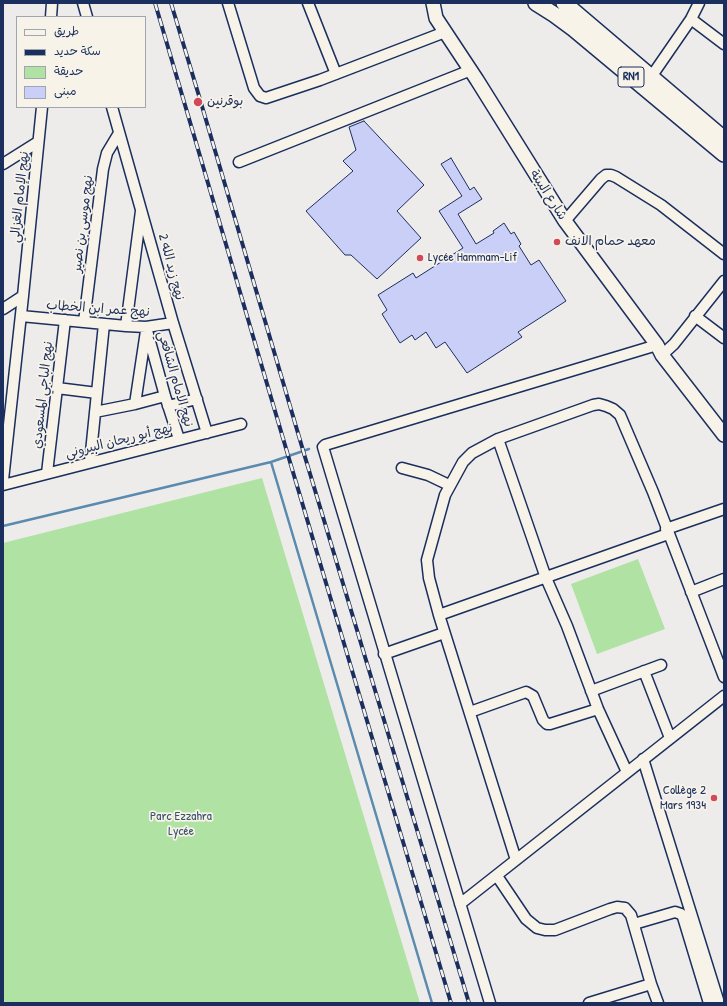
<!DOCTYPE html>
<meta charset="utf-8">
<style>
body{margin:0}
#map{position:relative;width:727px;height:1006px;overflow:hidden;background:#eeeceb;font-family:"Patrick Hand","Playpen Sans Arabic",sans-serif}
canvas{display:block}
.frame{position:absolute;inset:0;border:4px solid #1b2f5e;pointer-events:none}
.legend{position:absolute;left:16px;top:16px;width:130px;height:92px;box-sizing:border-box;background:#f7f3e8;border:1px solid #9fa5b1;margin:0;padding:5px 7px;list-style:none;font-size:12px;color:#1b2f5e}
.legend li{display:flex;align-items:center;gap:8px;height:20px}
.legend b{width:20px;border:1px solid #9fa5b1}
</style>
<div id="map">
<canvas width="727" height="1006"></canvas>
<div class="frame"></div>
<ul class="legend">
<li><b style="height:5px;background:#f7f3e8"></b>طريق</li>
<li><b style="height:5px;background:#1b2f5e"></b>سكة حديد</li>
<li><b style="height:11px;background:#afe2a3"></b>حديقة</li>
<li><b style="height:11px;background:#c9cff7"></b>مبنى</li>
</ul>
</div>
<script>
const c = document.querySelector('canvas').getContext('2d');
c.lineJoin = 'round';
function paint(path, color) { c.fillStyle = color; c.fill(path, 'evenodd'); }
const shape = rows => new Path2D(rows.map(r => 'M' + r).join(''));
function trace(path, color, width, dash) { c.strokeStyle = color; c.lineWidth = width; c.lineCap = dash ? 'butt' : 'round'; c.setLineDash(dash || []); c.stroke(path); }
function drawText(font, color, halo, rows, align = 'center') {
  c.font = font + ' "Patrick Hand","Playpen Sans Arabic",sans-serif'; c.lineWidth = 3.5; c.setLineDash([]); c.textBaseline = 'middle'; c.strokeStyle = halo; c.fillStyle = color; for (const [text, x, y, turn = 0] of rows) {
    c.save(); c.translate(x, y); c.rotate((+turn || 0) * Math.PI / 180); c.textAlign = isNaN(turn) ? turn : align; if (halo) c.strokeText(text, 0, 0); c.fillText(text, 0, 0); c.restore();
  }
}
paint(shape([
 [262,478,420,1003,5,1003,3,997,3,543],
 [638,559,665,629,597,654,571,584]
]), '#afe2a3');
trace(shape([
 [271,462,432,1003],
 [3,526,271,462,309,449]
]), '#5a8baf', 2.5);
const building = shape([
 [364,121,424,185,397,211,421,238,377,279,351,255,345,255,306,211,353,171,343,161,356,150,349,127,364,121],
 [451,158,470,190,474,187,482,199,458,214,476,244,494,233,493,231,504,223,511,234,514,232,521,244,519,246,531,265,539,260,566,301,518,332,522,337,467,373,445,342,436,348,426,332,415,340,412,335,400,343,382,314,387,310,378,295,413,273,416,278,463,248,439,211,462,196,441,164,451,158]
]);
paint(building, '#c9cff7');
trace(building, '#1b2f5e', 1);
const minor = shape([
 [83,3,87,17],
 [228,3,254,88,260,96,266,98,320,80,445,32],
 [308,3,336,74],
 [51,17,52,3],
 [691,19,724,44],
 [651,77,691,19,699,3],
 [112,107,173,323,207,433],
 [239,162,471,70],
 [3,164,38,142],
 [565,221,601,179,606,175,611,175,616,177,661,205,724,254],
 [3,309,23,296],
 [21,316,126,326,146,327,173,323],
 [695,316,724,338],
 [84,322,103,169,107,153,119,133],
 [126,326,141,211],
 [146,327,165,396,179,439],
 [662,355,674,344,724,281],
 [57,388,97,393],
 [135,404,146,331],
 [168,406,197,399],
 [95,412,135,404,165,396],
 [498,439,546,578,567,626,598,709,627,772],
 [90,462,104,324],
 [402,468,428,475,449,485],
 [47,473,65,320],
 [3,480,23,296,42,107],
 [3,485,241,424],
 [666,529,724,509],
 [691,592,724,579],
 [439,615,668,534],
 [384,654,444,633],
 [644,671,670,738],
 [591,691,661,665],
 [470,712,526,692,533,696,543,720,547,724,550,724,598,709],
 [643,759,719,1003],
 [516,860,439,615,429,578,427,560,445,495,463,462,472,453,498,439,593,405,599,404,606,406,613,409,620,415,653,492,724,677],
 [497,876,526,919,537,928,545,930,555,930,610,909,617,907,625,908,631,915,651,984],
 [460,904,724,696],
 [634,924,675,912,681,914,683,917,709,1003],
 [490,1003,323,447,325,445,657,345],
 [589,1003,651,984,658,1003]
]);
const major = shape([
 [433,3,436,18,477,80,565,221,657,345,662,355,724,435]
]);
const highway = shape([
 [536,3,555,15,574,29,724,154],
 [564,3,724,139]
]);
trace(minor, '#1b2f5e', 13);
trace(major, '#1b2f5e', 16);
trace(highway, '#1b2f5e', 18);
trace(minor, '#f7f3e8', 10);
trace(major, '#f7f3e8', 13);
trace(highway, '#f7f3e8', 15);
const rail = shape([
 [155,3,290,462,451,1003],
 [171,3,199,96,305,457,469,1003]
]);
trace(rail, '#1b2f5e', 4);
trace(rail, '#f7f3e8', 2.5, [8]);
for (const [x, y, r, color] of [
 [198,102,5,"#d1495b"],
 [557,242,4,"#d1495b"],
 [420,258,4,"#d1495b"],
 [714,798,4,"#d1495b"]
]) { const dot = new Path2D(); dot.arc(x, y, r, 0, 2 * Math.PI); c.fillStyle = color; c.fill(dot); trace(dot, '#f7f3e8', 1.5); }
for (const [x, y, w] of [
 [631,77,26]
]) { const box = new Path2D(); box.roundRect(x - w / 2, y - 10, w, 20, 3); c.fillStyle = '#f7f3e8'; c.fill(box); trace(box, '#1b2f5e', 1); }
drawText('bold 12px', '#1b2f5e', null, [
 ["RN1",631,77]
]);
drawText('13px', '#1b2f5e', '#f7f3e8', [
 ["بوقرنين",207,102],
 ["معهد حمام الانف",565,242],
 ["Lycée Hammam-Lif",428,258],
 ["Collège 2",706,791,"right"],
 ["Mars 1934",706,806,"right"]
], 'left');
drawText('13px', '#1b2f5e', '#f7f3e8', [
 ["شارع البيئة",548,195,57],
 ["نهج الإمام الغزالي",20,197,-84],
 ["نهج موسى بن نصير",83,224,-83],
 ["نهج زيد الله 2",171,267,75],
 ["نهج عمر ابن الخطاب",98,309,4],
 ["نهج الامام الشافعي",175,379,74],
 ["نهج الباجي المسعودي",43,395,-84],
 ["نهج أبو ريحان البيروني",119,441,-14]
]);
drawText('13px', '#39536c', '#f7f3e8', [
 ["Parc Ezzahra",181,817],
 ["Lycée",181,832]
]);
</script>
